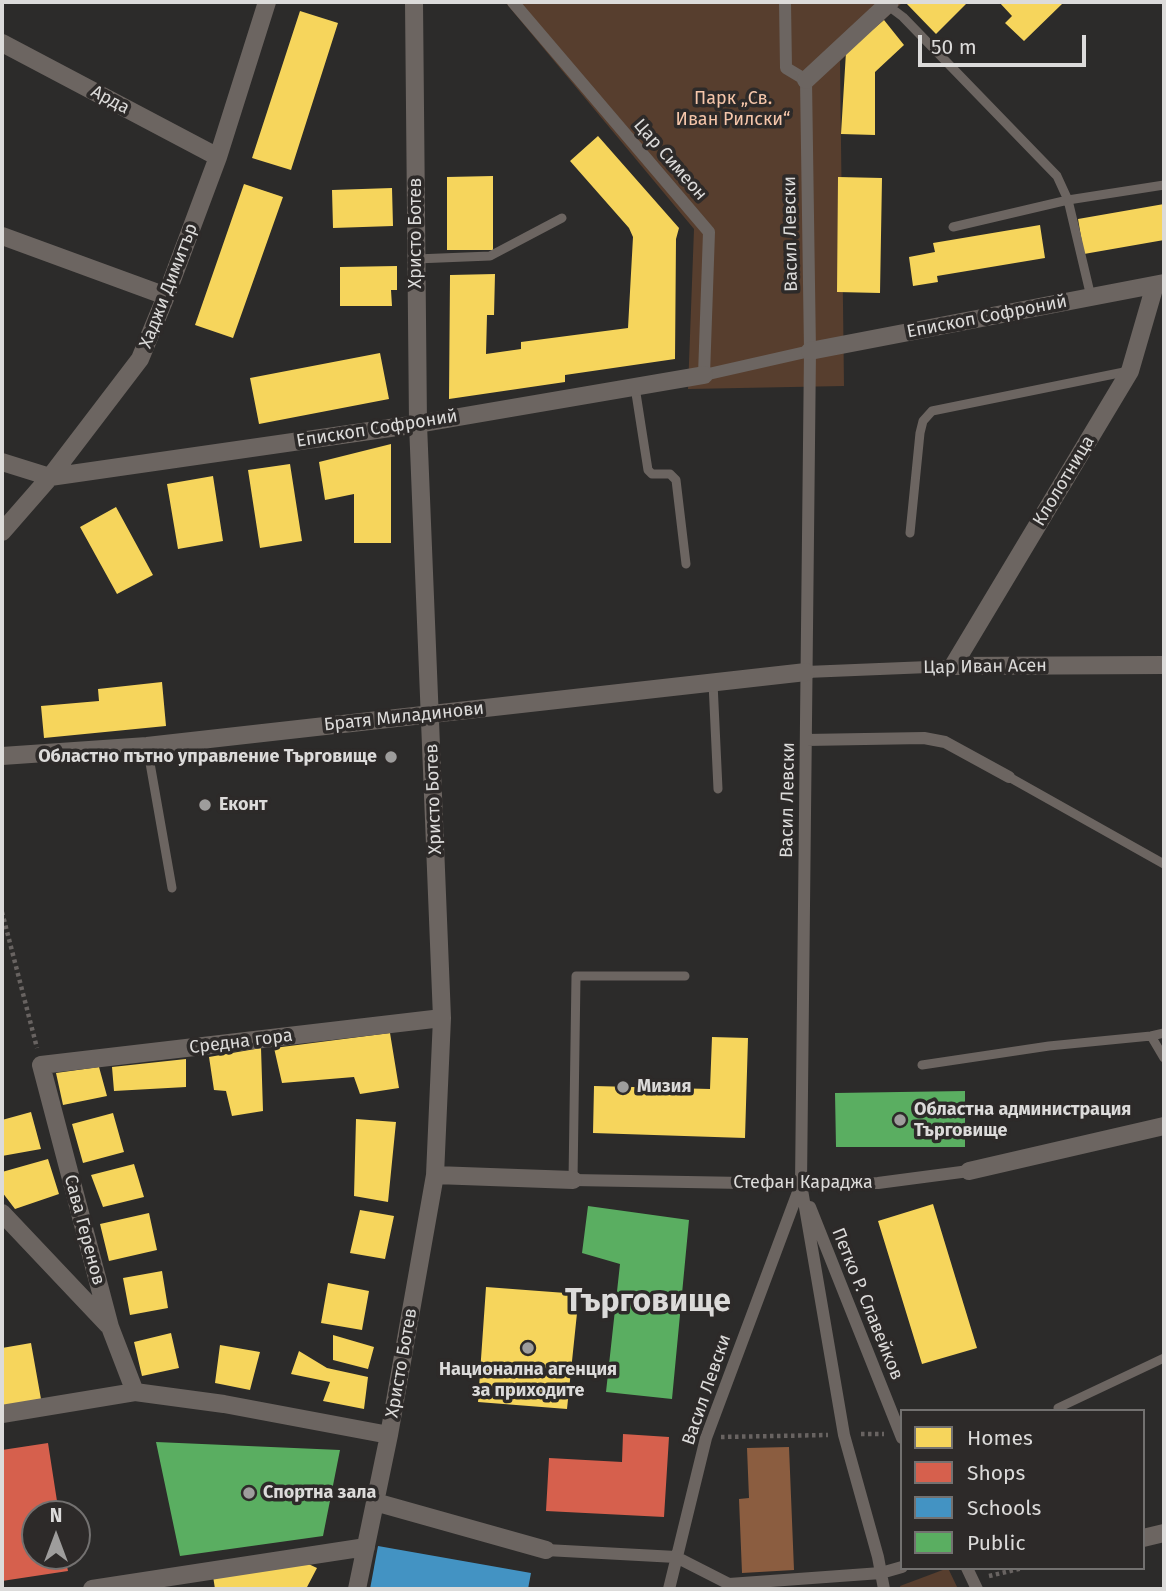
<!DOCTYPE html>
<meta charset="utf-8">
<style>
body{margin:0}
#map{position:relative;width:1166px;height:1591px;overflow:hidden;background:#2c2b2a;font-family:"Fira Sans",sans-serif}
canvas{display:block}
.frame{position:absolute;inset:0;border:4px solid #dcdbda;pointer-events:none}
.legend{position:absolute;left:900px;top:1409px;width:245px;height:161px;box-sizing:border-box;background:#2d2a29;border:2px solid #737170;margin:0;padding:9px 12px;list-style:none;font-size:21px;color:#dcdbda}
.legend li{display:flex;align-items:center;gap:14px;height:35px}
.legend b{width:35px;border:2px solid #737170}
.north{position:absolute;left:21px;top:1500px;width:70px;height:70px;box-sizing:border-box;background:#2d2a29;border:2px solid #737170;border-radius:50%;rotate:0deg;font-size:19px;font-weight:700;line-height:28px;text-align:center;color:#dcdbda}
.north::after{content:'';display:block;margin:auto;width:24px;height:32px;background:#9e9d9c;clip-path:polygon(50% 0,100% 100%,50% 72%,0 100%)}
.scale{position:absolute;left:918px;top:35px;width:168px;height:32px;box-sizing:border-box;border:4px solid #dcdbda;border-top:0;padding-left:9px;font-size:21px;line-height:24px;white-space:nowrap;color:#dcdbda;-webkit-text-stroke:5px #2d2a29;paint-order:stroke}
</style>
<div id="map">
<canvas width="1166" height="1591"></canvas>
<div class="frame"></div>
<ul class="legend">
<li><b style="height:19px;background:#f6d55c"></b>Homes</li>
<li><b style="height:19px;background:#d6604d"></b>Shops</li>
<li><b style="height:19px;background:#4393c3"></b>Schools</li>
<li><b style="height:19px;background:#5aae61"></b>Public</li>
</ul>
<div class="north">N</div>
<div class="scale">50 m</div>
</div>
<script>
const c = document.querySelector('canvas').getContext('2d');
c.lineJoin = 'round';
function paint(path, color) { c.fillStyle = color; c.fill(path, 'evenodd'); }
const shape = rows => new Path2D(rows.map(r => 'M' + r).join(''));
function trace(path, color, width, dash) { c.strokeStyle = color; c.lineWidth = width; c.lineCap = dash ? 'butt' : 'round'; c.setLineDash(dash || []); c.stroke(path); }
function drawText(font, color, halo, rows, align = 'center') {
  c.font = font + ' "Fira Sans",sans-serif'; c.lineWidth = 7; c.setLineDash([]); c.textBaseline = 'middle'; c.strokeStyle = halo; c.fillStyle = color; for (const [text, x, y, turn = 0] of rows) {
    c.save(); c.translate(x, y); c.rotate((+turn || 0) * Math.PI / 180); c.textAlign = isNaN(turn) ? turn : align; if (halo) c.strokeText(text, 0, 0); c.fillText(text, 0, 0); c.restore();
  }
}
paint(shape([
 [505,2,903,2,840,61,844,386,688,389,694,229],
 [948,1568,958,1589,901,1589,900,1586]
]), '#573e2e');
paint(shape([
 [789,1447,794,1570,742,1573,739,1499,749,1498,747,1448]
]), '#8b5d40');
paint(shape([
 [905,2,968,2,936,34],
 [999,2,1059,2,1062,4,1024,41,1005,23,1012,16],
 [300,11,338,23,291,170,252,158],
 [884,20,904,45,875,72,875,135,841,134,846,52],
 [598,136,679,228,676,239,675,359,565,375,565,382,449,399,450,275,495,274,494,315,487,315,486,354,521,349,521,342,628,328,633,237,629,228,570,161],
 [493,176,493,250,447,250,447,177],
 [838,177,882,178,880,293,837,292],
 [244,184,283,197,233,338,195,325],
 [392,188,393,226,333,228,332,190],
 [1164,204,1164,240,1084,254,1078,219],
 [1040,225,1045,258,937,276,938,282,913,286,909,257,935,252,933,243],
 [397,266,397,290,391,290,392,306,340,306,340,267],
 [380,353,389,399,259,424,250,378],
 [391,444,391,543,354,543,354,494,325,500,319,462],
 [290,464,302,541,260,548,248,470],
 [213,476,223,541,178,549,167,484],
 [116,507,153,575,117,594,80,527],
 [162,682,166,726,44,738,41,706,99,701,98,689],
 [390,1033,399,1088,360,1094,354,1077,282,1083,274,1048],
 [712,1037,748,1038,745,1138,593,1133,594,1086,710,1089],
 [261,1048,263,1111,232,1116,226,1091,214,1090,209,1057],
 [186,1059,186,1087,114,1091,112,1067],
 [99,1067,107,1096,63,1105,56,1073],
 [31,1112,41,1149,2,1156,2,1120],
 [113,1113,124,1152,83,1163,72,1124],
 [356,1119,396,1122,388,1202,354,1196],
 [48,1159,59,1194,15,1209,2,1192,2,1172],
 [134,1164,144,1197,103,1207,91,1175],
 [933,1204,977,1348,922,1364,878,1221],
 [360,1210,394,1216,385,1259,350,1253],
 [149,1213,157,1250,109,1261,100,1224],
 [162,1271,168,1308,130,1315,123,1278],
 [328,1283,369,1291,362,1330,321,1323],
 [486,1287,579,1294,567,1409,478,1402],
 [171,1333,179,1368,142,1376,134,1342],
 [333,1335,374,1347,368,1369,333,1360],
 [31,1343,41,1399,2,1406,2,1348],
 [220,1345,260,1352,250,1390,215,1383],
 [299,1351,327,1368,368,1377,364,1409,323,1401,330,1382,291,1374],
 [302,1561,317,1568,306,1589,215,1589,213,1576]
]), '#f6d55c');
paint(shape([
 [623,1434,669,1437,664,1517,546,1511,549,1458,622,1462],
 [48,1443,59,1514,35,1514,35,1556,65,1556,68,1571,2,1581,2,1450]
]), '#d6604d');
paint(shape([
 [378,1546,531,1573,528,1589,370,1589]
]), '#4393c3');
paint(shape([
 [965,1091,965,1147,836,1147,835,1093],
 [588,1206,689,1220,672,1399,606,1392,620,1264,582,1253],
 [156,1442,340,1450,323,1536,180,1556]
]), '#5aae61');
trace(shape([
 [2,912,37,1048],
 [861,1434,884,1434],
 [721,1437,828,1435],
 [989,1576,1023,1568]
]), '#686361', 4.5, [3.5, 3.5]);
trace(shape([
 [887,5,903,17,1057,176,1068,200,1091,297],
 [953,227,1068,200,1164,185],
 [416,259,490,256,562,218],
 [635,387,648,470,652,474,670,474,676,480,686,564],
 [910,533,920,433,923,421,932,411,1129,371],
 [713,683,718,789],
 [147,746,172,888],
 [1009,777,1164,864],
 [1151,1036,1164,1058],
 [922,1065,1049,1046,1151,1036,1164,1033],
 [573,1180,576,976,685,976],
 [1058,1408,1164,1358]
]), '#6c6561', 9);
trace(shape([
 [513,2,709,232,704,375,810,351],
 [806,672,953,666],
 [806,740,924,738,945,742,1009,777],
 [573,1180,801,1184,878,1183,969,1171],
 [801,1184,844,1435,878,1557,884,1589],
 [810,1207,902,1438],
 [546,1550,676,1557,729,1584,730,1589],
 [967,1568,977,1589],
 [729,1584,881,1573,902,1567],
 [669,1589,706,1438,801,1184,810,351,806,80,786,68,785,2]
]), '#6c6561', 12);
trace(shape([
 [2,43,218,157],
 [806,80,890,2],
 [2,236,166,296],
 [810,351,1164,283],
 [2,462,50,477,418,424,704,375],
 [2,532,50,477,140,359,166,296,218,157,267,2],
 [953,666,1130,371,1155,285],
 [953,666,1164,665],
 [2,756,147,746,806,672],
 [969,1171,1164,1126],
 [435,1175,573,1180],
 [2,1213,108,1325],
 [135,1392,110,1327,41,1065,442,1018],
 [2,1414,135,1392,224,1404,389,1435],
 [375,1502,546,1550],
 [1143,1538,1164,1533],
 [92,1589,366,1547],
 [357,1589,389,1435,435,1175,442,1018,418,424,414,2]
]), '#6c6561', 18);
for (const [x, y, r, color] of [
 [391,757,7,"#9e9d9c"],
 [205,805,7,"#9e9d9c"],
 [623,1087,7,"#9e9d9c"],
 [900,1120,7,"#9e9d9c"],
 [528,1348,7,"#9e9d9c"],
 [249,1493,7,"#9e9d9c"]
]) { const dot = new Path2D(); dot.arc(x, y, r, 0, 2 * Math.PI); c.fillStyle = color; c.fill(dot); trace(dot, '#2d2a29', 2.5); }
drawText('18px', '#f5c6aa', '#2d2a29', [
 ["Парк „Св.",733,99],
 ["Иван Рилски“",733,120]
]);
drawText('18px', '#dcdbda', '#2d2a29', [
 ["Арда",110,100,28],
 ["Цар Симеон",670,160,49],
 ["Христо Ботев",416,233,-90],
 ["Васил Левски",791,234,-91],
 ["Хаджи Димитър",169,286,-69],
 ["Епископ Софроний",987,317,-11],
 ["Епископ Софроний",377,429,-9],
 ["Клолотница",1064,481,-59],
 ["Цар Иван Асен",985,667,-1],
 ["Братя Миладинови",404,717,-6],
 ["Христо Ботев",434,799,-92],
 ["Васил Левски",788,800,-89],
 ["Средна гора",241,1042,-7],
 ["Стефан Караджа",803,1183],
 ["Сава Геренов",84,1230,75],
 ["Петко Р. Славейков",867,1304,68],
 ["Христо Ботев",402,1363,-80],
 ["Васил Левски",707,1390,-71]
]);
drawText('bold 18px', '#dcdbda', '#2d2a29', [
 ["Областно пътно управление Търговище",377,757,"right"],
 ["Еконт",219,805],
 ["Мизия",637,1087],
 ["Областна администрация",914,1110],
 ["Търговище",914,1131],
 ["Национална агенция",528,1370,"center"],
 ["за приходите",528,1391,"center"],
 ["Спортна зала",263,1493]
], 'left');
drawText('bold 32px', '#dcdbda', '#2d2a29', [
 ["Търговище",648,1302]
]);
</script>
